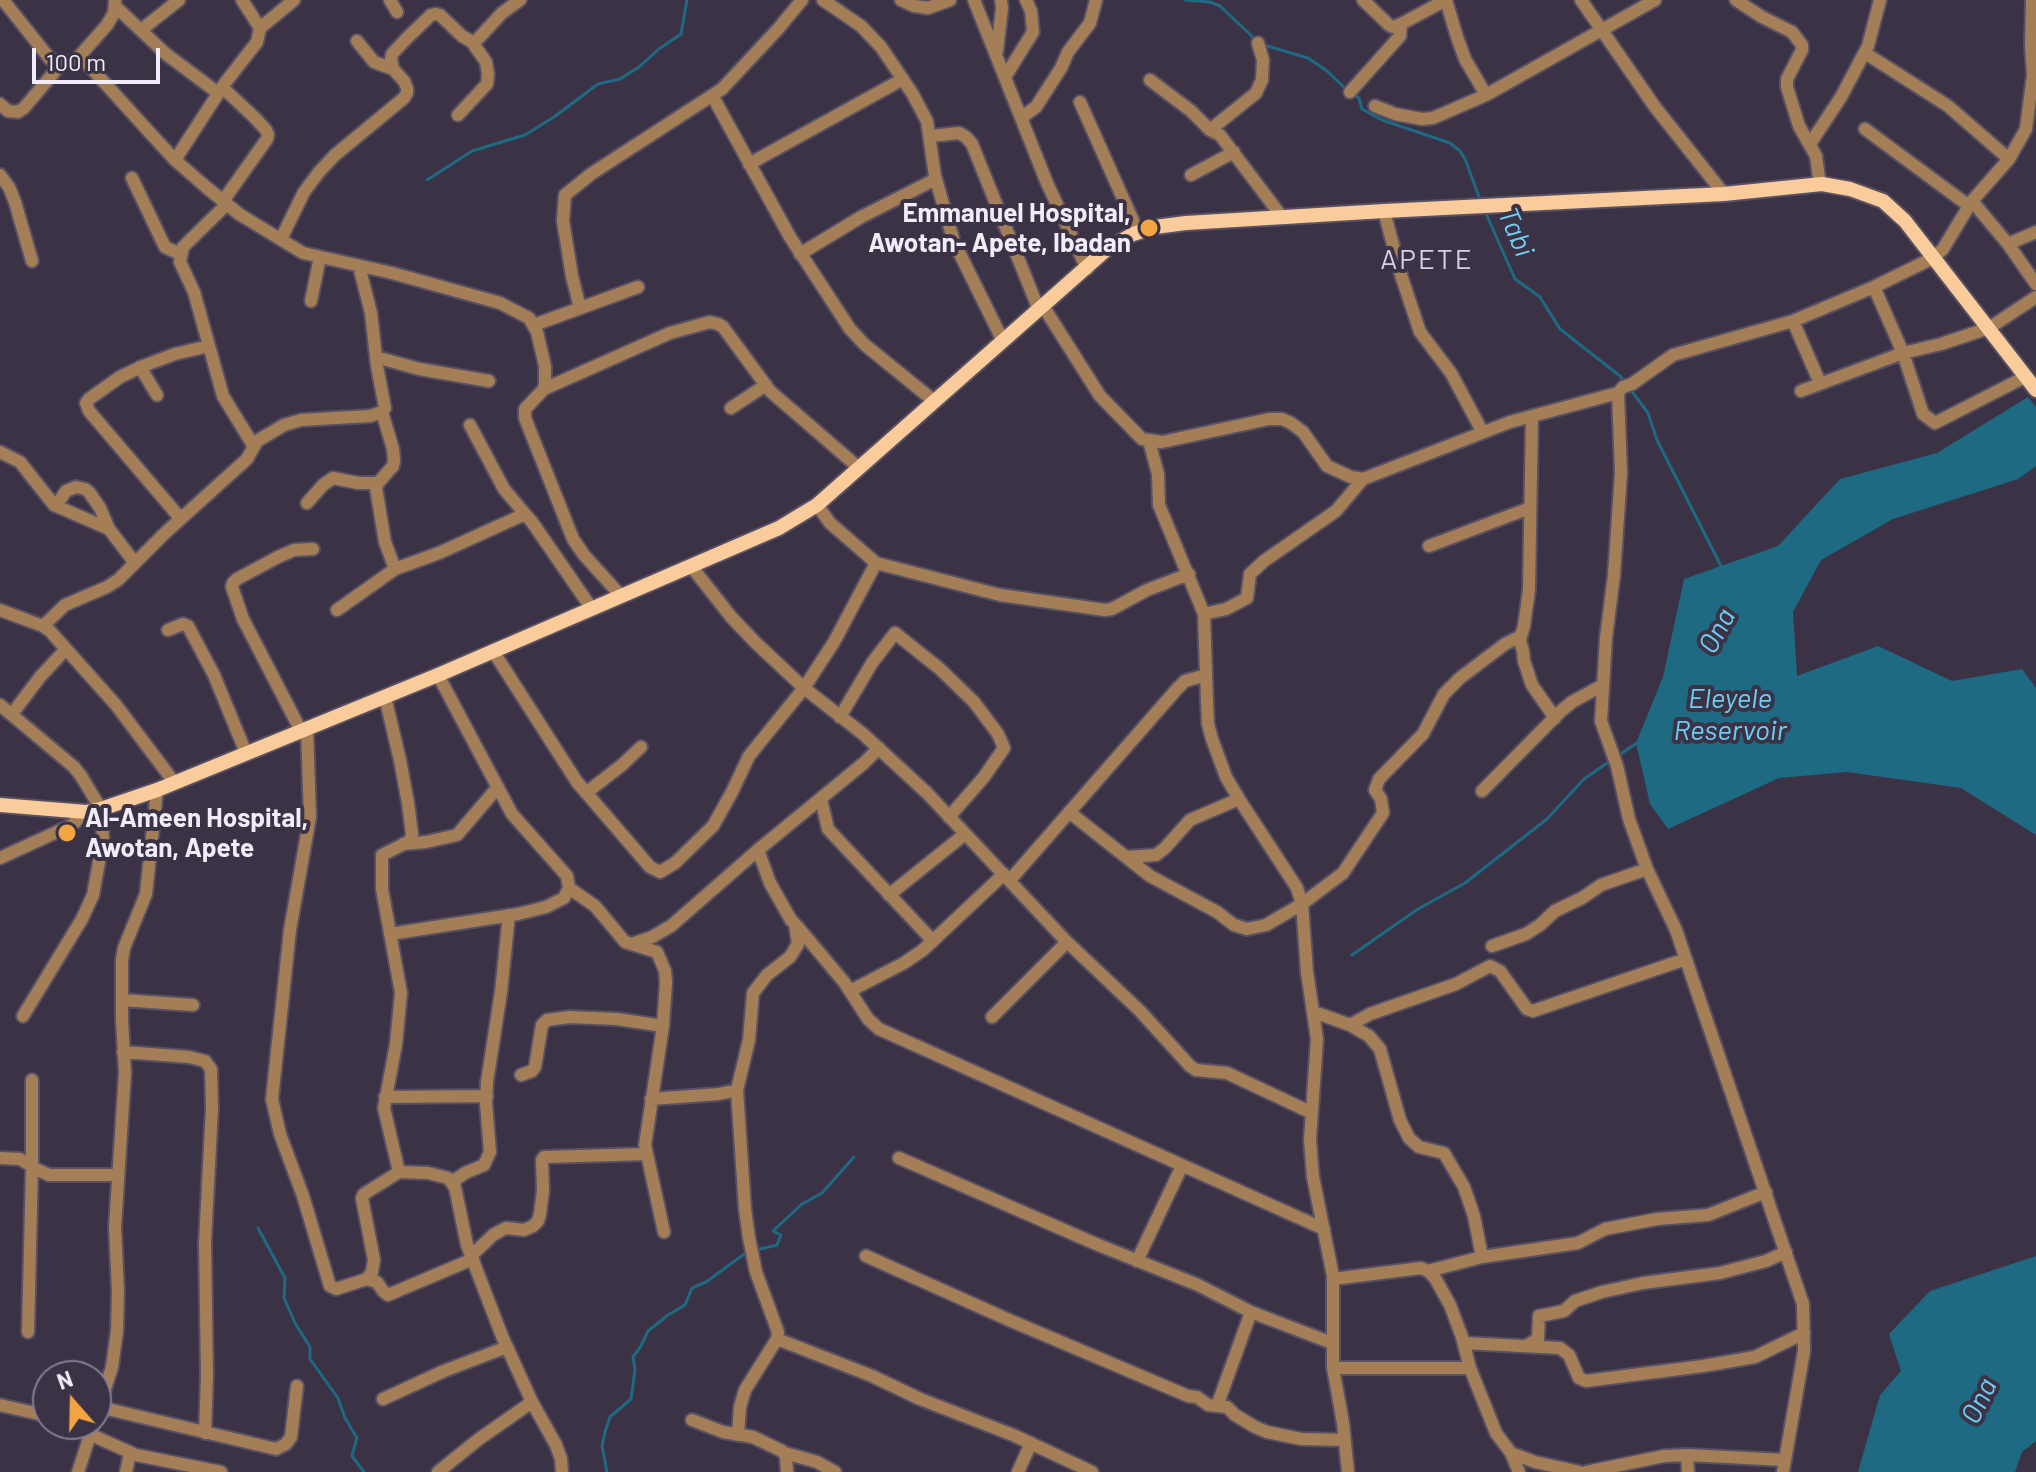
<!DOCTYPE html>
<style>
body{margin:0}
#map{position:relative;width:2036px;height:1472px;overflow:hidden;background:#3b3246;font-family:Barlow,sans-serif}
canvas{display:block}
.north{position:absolute;left:32px;top:1360px;width:80px;height:80px;box-sizing:border-box;background:#3b3246;border:2px solid #847c8e;border-radius:50%;rotate:340deg;font-size:22px;font-weight:700;line-height:32px;text-align:center;color:#f1ecf9}
.north::after{content:'';display:block;margin:auto;width:28px;height:36px;background:#f2a542;clip-path:polygon(50% 0,100% 100%,50% 72%,0 100%)}
.scale{position:absolute;left:32px;top:48px;width:128px;height:36px;box-sizing:border-box;border:4px solid #f1ecf9;border-top:0;padding-left:10px;font-size:24px;line-height:28px;white-space:nowrap;color:#f1ecf9;-webkit-text-stroke:6px #3b3246;paint-order:stroke}
</style>
<div id="map">
<canvas width="2036" height="1472"></canvas>
<div class="north">N</div>
<div class="scale">100 m</div>
</div>
<script>
const c = document.querySelector('canvas').getContext('2d');
c.lineJoin = 'round';
function paint(path, color) { c.fillStyle = color; c.fill(path, 'evenodd'); }
const shape = rows => new Path2D(rows.map(r => 'M' + r).join(''));
function trace(path, color, width, dash) { c.strokeStyle = color; c.lineWidth = width; c.lineCap = dash ? 'butt' : 'round'; c.setLineDash(dash || []); c.stroke(path); }
function drawText(font, color, halo, rows, align = 'center') {
  c.font = font + ' Barlow,sans-serif'; c.lineWidth = 8; c.setLineDash([]); c.textBaseline = 'middle'; c.strokeStyle = halo; c.fillStyle = color; for (const [text, x, y, turn = 0] of rows) {
    c.save(); c.translate(x, y); c.rotate((+turn || 0) * Math.PI / 180); c.textAlign = isNaN(turn) ? turn : align; if (halo) c.strokeText(text, 0, 0); c.fillText(text, 0, 0); c.restore();
  }
}
paint(shape([
 [2028,397,2036,407,2036,466,2018,479,1893,519,1821,560,1793,612,1797,676,1878,646,1952,681,2022,669,2036,688,2036,835,1961,788,1847,772,1779,778,1668,829,1650,804,1636,743,1663,677,1684,579,1778,546,1840,479,1937,453],
 [2036,1256,2036,1441,2022,1452,2015,1472,1858,1472,1880,1395,1901,1371,1889,1334,1930,1291]
]), '#1e6a83');
trace(shape([
 [1185,0,1210,2,1220,6,1255,39],
 [1264,45,1308,58,1327,71,1347,90],
 [1353,94,1359,98,1362,109,1382,120,1450,143,1460,151,1465,159,1481,202],
 [427,180,472,151,525,135,554,117,598,84,620,79,639,67,659,49,681,34,687,0],
 [1484,209,1515,279,1540,297,1560,329,1620,376,1624,381],
 [1631,390,1648,413,1657,440,1722,568],
 [1616,757,1637,743],
 [1352,955,1418,909,1465,883,1547,819,1584,779,1610,761],
 [258,1228,285,1278,284,1298,295,1323,310,1347,310,1359,338,1398,345,1418,357,1438,352,1456,364,1472],
 [756,1250,777,1245,781,1235,773,1231,802,1204,822,1193,854,1157],
 [607,1472,602,1446,605,1432,610,1417,631,1399,635,1370,633,1357,641,1346,648,1331,668,1315,685,1305,692,1288,706,1282,747,1252]
]), '#1e6a83', 3);
const minor = shape([
 [3,0,50,59,62,63,83,59,151,134,175,160,206,187,239,214,303,253,392,273,500,303,529,318,537,332,545,366,545,384,544,389,525,409,525,418,573,539,584,555,621,596],
 [242,0,260,28],
 [390,0,397,12],
 [823,0,861,26,881,47,912,93,927,121,935,176,954,242,1003,341],
 [901,0,914,6,928,8,950,0],
 [974,0,1047,183,1087,269],
 [1363,0,1389,25,1393,27,1401,24,1446,0],
 [1446,0,1457,37,1465,59,1486,95],
 [1581,0,1655,107,1724,194],
 [1736,0,1762,17,1792,32,1802,45,1802,50,1787,79,1787,87,1799,126,1816,156,1820,185],
 [115,6,166,54,218,93],
 [141,30,179,0],
 [357,41,374,62,393,69],
 [997,51,1002,8,1001,0],
 [1865,53,1948,106,2009,159],
 [76,60,107,25,114,13,115,1],
 [1005,77,1033,32,1031,11,1026,0],
 [1150,80,1191,111,1210,130,1220,135,1282,217],
 [222,87,255,118,266,130,268,135,267,139,223,201],
 [1350,92,1400,36,1401,24],
 [713,97,790,237,850,329,865,345,934,401],
 [1080,102,1138,232],
 [0,104,8,111,18,112,24,108,62,63],
 [1375,106,1395,114,1422,119,1433,118,1486,95,1655,0],
 [458,115,487,84,488,74,486,62,472,42],
 [1022,117,1036,107,1061,68,1068,52,1090,23,1096,0],
 [1865,129,1969,206],
 [1210,130,1256,93,1262,80,1263,60,1258,43],
 [931,136,959,133,966,137,972,144,1039,310],
 [1810,144,1841,97,1868,46,1880,0],
 [175,160,225,83,257,42,260,28,294,0],
 [749,164,903,79],
 [0,175,9,187,15,202,32,261],
 [1191,175,1234,152],
 [132,178,165,247,180,254],
 [1972,201,2008,244,2036,284],
 [227,204,183,247,180,262,194,292,223,396,253,445],
 [1384,211,1401,275,1420,332,1451,373,1482,431],
 [281,239,304,192,319,172,335,155,404,98,407,93,407,88,404,81,393,69,391,59,392,54,406,39,431,15,436,14,440,15,462,36,472,42,476,41,502,13,520,0],
 [2008,244,2036,232],
 [800,254,861,217,936,179],
 [1874,287,1903,353,1923,414,1935,423,2025,377],
 [311,301,320,257],
 [1043,306,1100,396,1142,439,1162,442,1269,419,1282,419,1291,423,1303,432,1327,466,1351,477,1363,479,1510,422,1618,393,1623,387,1632,384,1673,355,1793,321,1874,287,1933,258,1943,249,1972,201,2009,159,2026,129,2033,75,2031,46,2032,0],
 [580,308,572,276,563,221,565,195,591,174,722,89,778,29,802,0],
 [1793,321,1820,383],
 [534,325,638,287],
 [376,357,419,369,489,381],
 [140,367,157,395],
 [544,389,670,333,710,322,718,324,723,327,770,391,859,468],
 [1801,391,1903,353,1941,344,1989,328,2036,297],
 [1618,393,1621,473,1614,575,1606,638,1601,721,1617,766,1629,819,1647,869,1676,930,1803,1304,1804,1351,1783,1472],
 [731,408,766,385],
 [382,412,393,449,394,461,393,466,378,483,376,488,385,542,395,569],
 [470,425,504,489,525,514],
 [1149,441,1158,474,1159,505,1204,614,1207,702,1208,724,1212,739,1226,777,1239,799,1297,888,1302,904,1307,972,1317,1039,1310,1140,1313,1177,1333,1276,1333,1368,1343,1423,1348,1472],
 [0,452,20,462,54,505,109,529,135,563],
 [307,503,323,485,333,478,358,483,378,483],
 [817,505,830,523,876,563,1000,595,1105,610,1112,609,1147,590,1189,574],
 [56,506,66,491,76,487,85,489,89,492,100,508,109,529],
 [181,519,89,411,86,403,89,399,120,377,143,366,175,354,209,346],
 [1429,546,1530,508],
 [691,566,732,618,756,643,804,688,863,734,927,793,1065,940,1140,1011,1190,1066,1196,1070,1227,1073,1310,1112],
 [0,610,43,626,50,631,116,705,174,782],
 [337,610,395,569,439,553,525,514,532,522,592,609],
 [1204,614,1226,609,1247,598,1250,574,1264,561,1336,511,1363,479],
 [43,626,65,605,107,587,118,580,165,533,247,459,257,441,284,425,301,420,370,416,382,412,385,408,377,366,371,313,359,266],
 [168,630,183,624,188,626,214,675,246,753],
 [1521,636,1520,641,1523,651,1524,661,1532,685,1555,718],
 [493,651,577,782,650,867,660,872,675,863,713,826,732,792,749,756,804,688,834,642,876,563],
 [385,697,400,760,408,803,412,834,410,841,382,855,382,889,401,993,396,1044,384,1108,399,1172],
 [0,705,74,767,81,776,101,809,102,819,103,840,93,895,82,919,23,1016],
 [12,714,40,677,66,649],
 [840,717,872,663,895,633,940,669,974,702,998,734,1004,748,984,777,949,817],
 [307,729,310,817,290,930,272,1099,280,1134,303,1196,330,1286,336,1289,367,1279,372,1272,374,1260,362,1198,364,1194,399,1172,428,1173,448,1178,455,1187,467,1245,502,1336,532,1402,556,1445,561,1459,562,1472],
 [301,731,243,619,232,587,233,583,237,579,278,557,294,550,313,549],
 [1482,791,1561,711,1572,702,1603,685],
 [586,793,622,765,641,747],
 [821,799,828,829,933,941],
 [1069,812,1150,876,1217,912,1234,925,1247,929,1266,925,1302,904,1343,873,1383,813,1381,799,1375,790,1379,779,1423,734,1444,694,1460,678,1505,644,1521,636,1524,626,1529,590,1532,416],
 [403,844,426,842,457,835,498,787],
 [1126,857,1156,855,1165,848,1190,820,1239,799],
 [0,858,72,825,86,812],
 [1010,880,1177,689,1185,681,1206,675],
 [569,888,595,906,625,942,657,952,665,971,666,982,663,1026,645,1145,664,1232],
 [889,895,965,834],
 [797,926,844,982,868,1019,879,1029,1324,1229],
 [390,934,518,914,546,907,564,898,569,888,567,876,512,814,438,675],
 [632,944,652,937,671,926,758,850,864,763,879,748],
 [1492,946,1526,934,1540,925,1555,911,1582,898,1601,885,1647,869],
 [850,991,904,963,923,950,1004,874],
 [122,1000,193,1005],
 [1314,1012,1350,1025,1369,1036,1380,1049,1400,1120,1409,1138,1419,1147,1444,1153,1464,1187,1474,1216,1482,1257],
 [992,1017,1067,942],
 [1350,1025,1370,1014,1456,984,1490,966,1500,971,1527,1009,1533,1011,1686,959],
 [123,1052,189,1057,205,1061,211,1069,212,1108,205,1242,207,1376,205,1433],
 [521,1075,532,1071,535,1067,542,1025,547,1020,569,1017,617,1019,663,1026],
 [385,1097,487,1096],
 [651,1099,719,1094,737,1090],
 [0,1158,20,1159,38,1170,49,1175,118,1175],
 [899,1158,1096,1244,1198,1285,1251,1312,1332,1343],
 [452,1182,465,1173,484,1165,490,1152,486,1103,487,1082,501,992,509,915],
 [471,1256,493,1235,500,1231,506,1228,524,1230,533,1226,538,1221,540,1214,543,1191,542,1160,544,1157,646,1154],
 [866,1256,1009,1320,1188,1396,1197,1397,1208,1405,1217,1406,1251,1312],
 [1137,1261,1182,1166],
 [1428,1271,1482,1257,1578,1243,1605,1229,1657,1219,1708,1215,1766,1192],
 [367,1279,377,1282,383,1291,388,1295,473,1259],
 [1333,1279,1421,1268,1428,1271,1435,1278,1450,1305,1462,1337,1470,1368,1496,1433,1511,1453,1519,1472],
 [28,1332,32,1166,32,1080],
 [777,1339,872,1376,920,1399,1013,1435,1092,1472],
 [1464,1343,1560,1348,1569,1355,1579,1378,1586,1381,1703,1366,1755,1357,1804,1333],
 [1526,1346,1538,1339,1539,1316,1564,1311,1575,1301,1602,1292,1643,1283,1720,1273,1766,1261,1786,1252],
 [1333,1368,1470,1368],
 [383,1399,444,1371,507,1347],
 [0,1405,48,1416],
 [1217,1406,1227,1407,1235,1415,1255,1427,1267,1432,1301,1439,1345,1440],
 [99,1407,276,1449,286,1444,291,1437,297,1386],
 [96,1417,112,1367,117,1331,118,1292,115,1227,125,1073,122,1020,122,960,124,948,146,894,157,790],
 [692,1420,723,1432,753,1437,782,1451,786,1456,787,1472],
 [67,1424,136,1455,221,1472],
 [738,1435,740,1407,745,1390,777,1339,778,1332,756,1272,749,1238,745,1209,737,1090,749,1040,753,993,767,975,790,957,798,944,795,924,791,920,770,883,758,850],
 [785,1453,817,1462,835,1472],
 [1511,1453,1535,1462,1580,1472],
 [1687,1455,1688,1472],
 [78,1472,92,1429],
 [126,1472,130,1453],
 [438,1472,479,1439,532,1402],
 [1018,1472,1031,1443],
 [1586,1472,1664,1456,1687,1455,1785,1460]
]);
const major = shape([
 [0,805,86,812,101,809,157,790,438,675,779,528,817,505,1107,249,1133,234,1155,227,1186,223,1384,211,1724,194,1822,184,1850,189,1883,201,1905,221,2036,390]
]);
trace(minor, '#585063', 16);
trace(major, '#585063', 18);
trace(minor, '#a47e56', 12);
trace(major, '#fbcc9b', 14);
for (const [x, y, r, color] of [
 [1149,228,10,"#f2a542"],
 [67,833,10,"#f2a542"]
]) { const dot = new Path2D(); dot.arc(x, y, r, 0, 2 * Math.PI); c.fillStyle = color; c.fill(dot); trace(dot, '#3b3246', 3); }
drawText('bold 26px', '#f1ecf9', '#3b3246', [
 ["Emmanuel Hospital,",1131,213],
 ["Awotan- Apete, Ibadan",1131,243],
 ["Al-Ameen Hospital,",85,818,"left"],
 ["Awotan, Apete",85,848,"left"]
], 'right');
drawText('italic 28px', '#6ccff4', '#3b3246', [
 ["Tabi",1516,232,67],
 ["Ona",1717,631,-62],
 ["Eleyele",1730,699],
 ["Reservoir",1730,731],
 ["Ona",1979,1401,-64]
]);
c.letterSpacing = '2px';
drawText('28px', '#d9cfe7', '#3b3246', [
 ["APETE",1427,260]
]);
c.letterSpacing = '0px';
</script>
